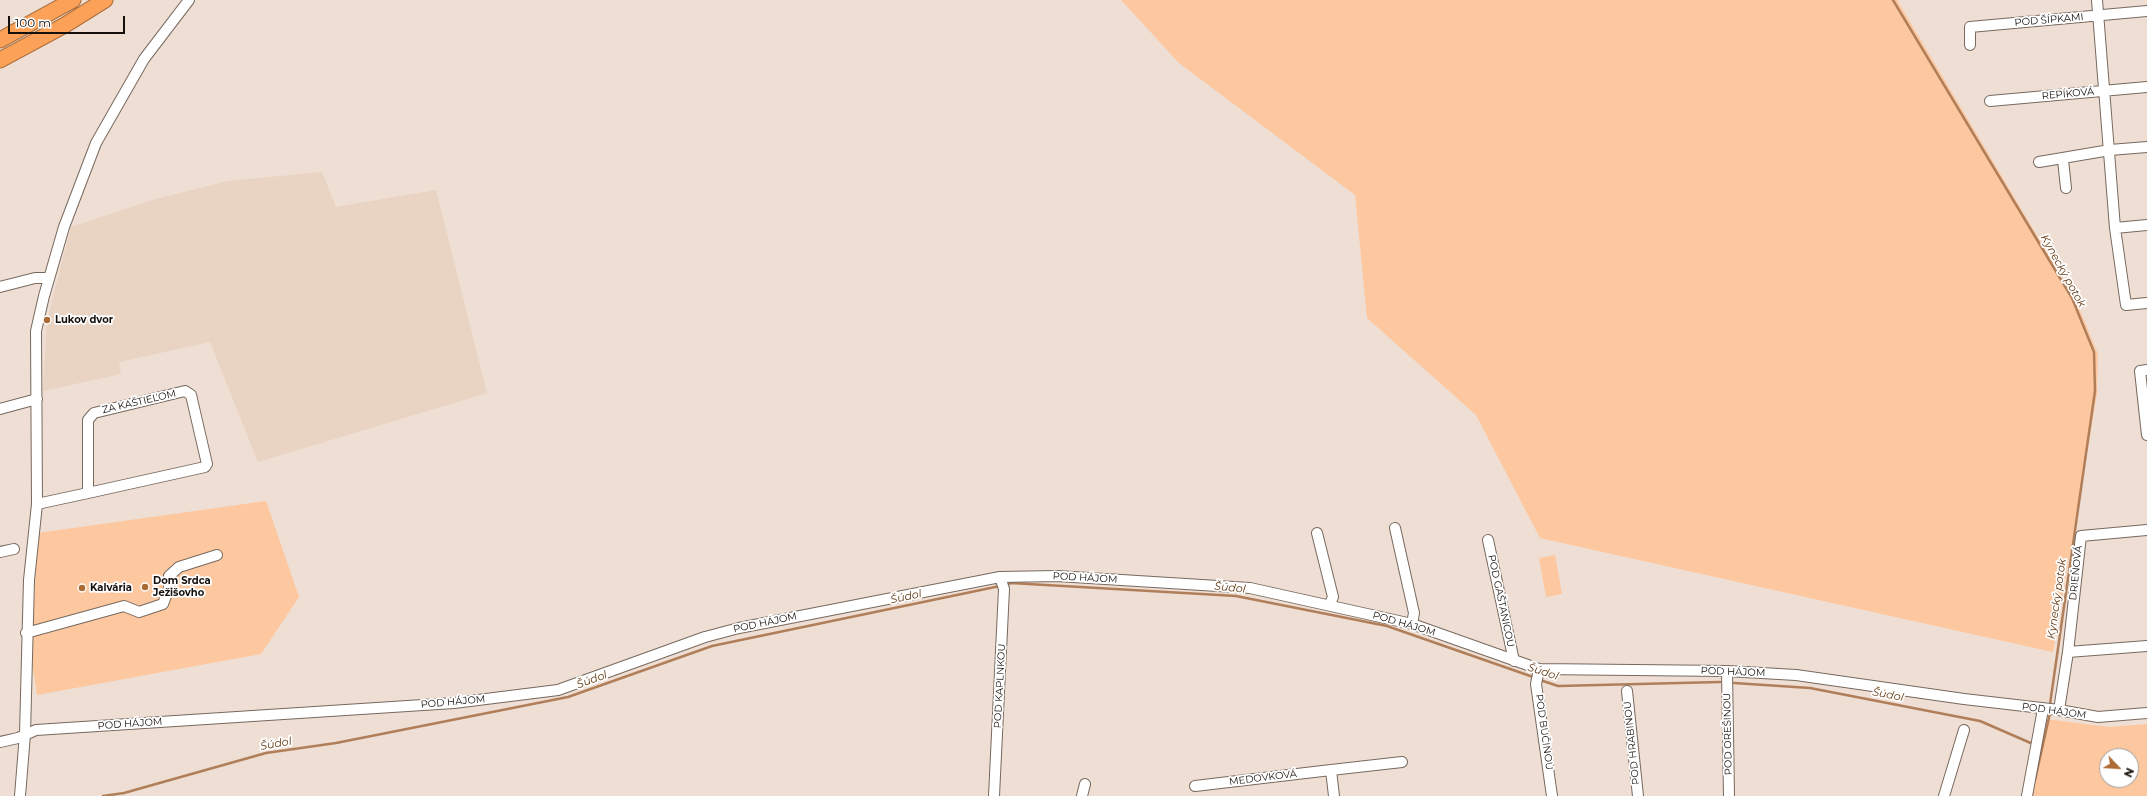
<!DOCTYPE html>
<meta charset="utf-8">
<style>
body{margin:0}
#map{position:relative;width:2147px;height:796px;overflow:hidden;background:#efded3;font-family:Montserrat,sans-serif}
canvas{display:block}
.north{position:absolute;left:2099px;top:748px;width:40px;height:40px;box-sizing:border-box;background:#fff;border:1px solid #a19f9e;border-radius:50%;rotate:115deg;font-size:11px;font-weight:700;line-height:16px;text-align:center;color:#15100c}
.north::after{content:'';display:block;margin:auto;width:14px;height:18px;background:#ac6b35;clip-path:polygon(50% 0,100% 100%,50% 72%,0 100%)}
.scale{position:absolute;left:8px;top:16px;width:117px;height:18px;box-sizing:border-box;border:2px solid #15100c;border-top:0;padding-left:5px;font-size:12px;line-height:14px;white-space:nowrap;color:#15100c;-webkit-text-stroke:3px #fff;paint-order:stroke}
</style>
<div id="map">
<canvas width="2147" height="796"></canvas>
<div class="north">N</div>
<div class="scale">100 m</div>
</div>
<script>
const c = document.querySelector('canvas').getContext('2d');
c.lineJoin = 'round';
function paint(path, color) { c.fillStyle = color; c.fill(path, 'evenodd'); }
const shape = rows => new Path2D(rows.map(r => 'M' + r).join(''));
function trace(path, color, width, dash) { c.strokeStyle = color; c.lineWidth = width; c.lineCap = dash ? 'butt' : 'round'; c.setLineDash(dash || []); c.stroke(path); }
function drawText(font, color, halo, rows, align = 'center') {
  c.font = font + ' Montserrat,sans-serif'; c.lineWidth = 3.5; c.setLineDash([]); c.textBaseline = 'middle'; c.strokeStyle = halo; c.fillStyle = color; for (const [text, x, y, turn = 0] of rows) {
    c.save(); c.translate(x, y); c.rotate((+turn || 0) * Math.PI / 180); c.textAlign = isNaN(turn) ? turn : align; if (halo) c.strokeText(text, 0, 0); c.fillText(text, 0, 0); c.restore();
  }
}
paint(shape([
 [322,172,336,207,436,190,487,393,258,462,210,342,119,362,121,374,43,391,47,321,71,227,156,199,228,181]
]), '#e9d3c2');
paint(shape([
 [1121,0,1897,0,2077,303,2098,354,2097,394,2053,652,1540,538,1476,415,1367,318,1355,195,1179,63],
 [266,501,299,597,261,654,37,695,31,656,38,533],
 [1555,555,1562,594,1546,597,1539,558],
 [2045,719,2110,727,2147,724,2147,796,2032,796],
 [2107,756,2131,756,2131,780,2107,780]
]), '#fdc79f');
trace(shape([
 [1893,0,2072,298,2094,352,2095,391,2050,704],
 [1005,585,1011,583,1236,596,1387,626,1536,678],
 [1540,680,1558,686,1720,682],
 [1734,683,1810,688,1980,721,2033,744],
 [2035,780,2050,713],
 [103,796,124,793,266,753,336,743,568,697,712,646,1000,586]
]), '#b07f5a', 2.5);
const minor = shape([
 [2097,0,2115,228,2126,305,2147,303],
 [1970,45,1970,27,2147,11],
 [1990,101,2147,87],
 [2063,160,2066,188],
 [2039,162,2110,150,2147,147],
 [2115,228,2147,225],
 [0,287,35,278,49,278],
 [2147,370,2140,371,2147,435],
 [0,409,37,399],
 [37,504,88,493,205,467,207,464,191,395,185,391,94,413,88,420,88,493],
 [1395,528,1414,613,1412,624],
 [1317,533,1333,597,1330,604],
 [1488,540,1514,661],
 [0,552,14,549],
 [26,633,124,606,139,612,163,604,169,588,169,576,179,567,217,555],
 [2068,652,2081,536,2147,530],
 [1539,669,1536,684,1552,796],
 [1727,671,1729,796],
 [1627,691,1638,796],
 [2059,710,2068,652,2147,646],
 [0,742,18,738,36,730,454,703,558,690,705,637,739,628,1000,577,1057,576,1250,588,1412,624,1539,669,1727,671,1796,675,1964,699,2059,710,2098,717,2147,713],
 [1331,770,1402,762],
 [1195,786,1331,770,1334,796],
 [20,796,25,734,29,580,37,504,36,331,44,296,64,227,96,143,144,59,189,0],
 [994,796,1004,589,1000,577],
 [1082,796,1085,784],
 [1944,796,1964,730],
 [2027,796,2043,709]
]);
const highway = shape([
 [0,40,73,0],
 [0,60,65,25,105,0]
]);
trace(minor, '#77695e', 12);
trace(highway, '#ab6e3d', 17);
trace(minor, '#fff', 10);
trace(highway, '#fca158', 15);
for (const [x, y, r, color] of [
 [47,320,4,"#ac6b35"],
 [145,587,4,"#ac6b35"],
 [82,588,4,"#ac6b35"]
]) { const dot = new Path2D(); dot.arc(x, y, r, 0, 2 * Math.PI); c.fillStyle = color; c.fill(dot); trace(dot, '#fff', 1.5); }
drawText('10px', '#15100c', '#fff', [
 ["POD ŠÍPKAMI",2049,20,-5],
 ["REPÍKOVÁ",2068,94,-5],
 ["ZA KAŠTIEĽOM",139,402,-13],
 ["DRIEŇOVÁ",2076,573,-84],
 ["POD HÁJOM",1085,578,3],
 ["POD GAŠTANICOU",1501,601,78],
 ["POD HÁJOM",765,623,-12],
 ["POD HÁJOM",1404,624,16],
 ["POD HÁJOM",1733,672,2],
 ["POD KAPLNKOU",1000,686,-87],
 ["POD HÁJOM",453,702,-5],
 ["POD HÁJOM",2054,711,8],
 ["POD HÁJOM",130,724,-4],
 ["POD BUČINOU",1544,732,82],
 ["POD OREŠINOU",1728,734,-91],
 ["POD HRABINOU",1632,743,-96],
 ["MEDOVKOVÁ",1263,778,-7]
]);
drawText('bold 10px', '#15100c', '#fff', [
 ["Lukov dvor",55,320],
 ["Dom Srdca",153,581],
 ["Ježišovho",153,593],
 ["Kalvária",90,588]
], 'left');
drawText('italic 11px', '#60350e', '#fff', [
 ["Kynecký potok",2063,271,61],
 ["Šúdol",1230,588,6],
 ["Šúdol",906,597,-12],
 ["Kynecký potok",2057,599,-82],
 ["Šúdol",1543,672,18],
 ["Šúdol",592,680,-20],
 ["Šúdol",1888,695,11],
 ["Šúdol",276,744,-10]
]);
</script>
